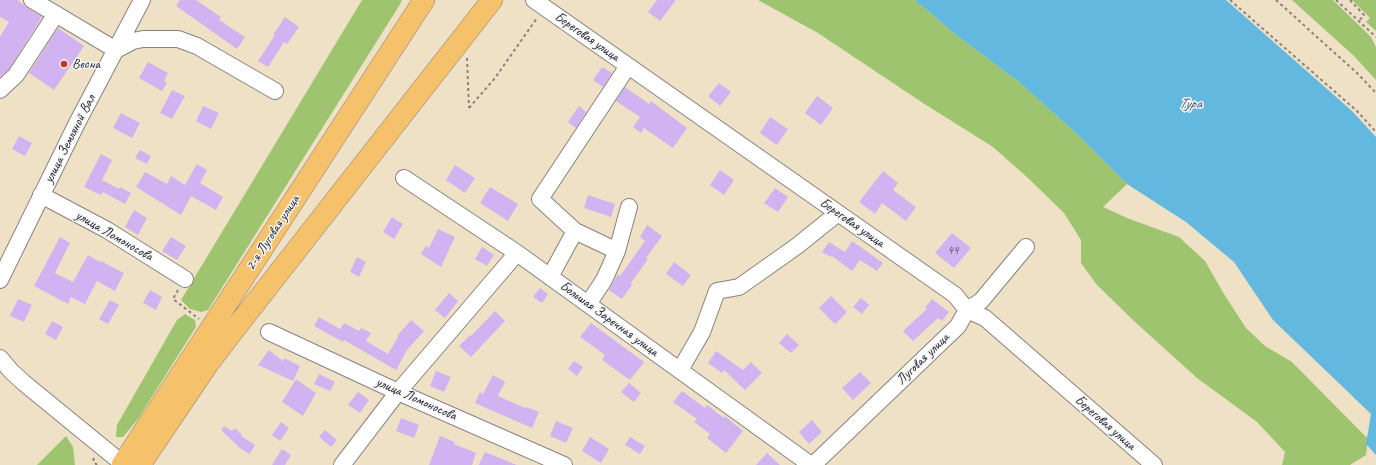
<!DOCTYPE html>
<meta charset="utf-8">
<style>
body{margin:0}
canvas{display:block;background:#efe1c5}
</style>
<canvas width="1376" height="465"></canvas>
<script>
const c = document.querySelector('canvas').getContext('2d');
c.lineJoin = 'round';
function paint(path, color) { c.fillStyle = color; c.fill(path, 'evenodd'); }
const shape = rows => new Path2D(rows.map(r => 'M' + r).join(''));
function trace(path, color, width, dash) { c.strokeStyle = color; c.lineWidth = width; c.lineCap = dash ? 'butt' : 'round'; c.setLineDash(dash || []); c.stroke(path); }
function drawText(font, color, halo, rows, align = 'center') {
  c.font = font + ' Caveat,sans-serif'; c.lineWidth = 3; c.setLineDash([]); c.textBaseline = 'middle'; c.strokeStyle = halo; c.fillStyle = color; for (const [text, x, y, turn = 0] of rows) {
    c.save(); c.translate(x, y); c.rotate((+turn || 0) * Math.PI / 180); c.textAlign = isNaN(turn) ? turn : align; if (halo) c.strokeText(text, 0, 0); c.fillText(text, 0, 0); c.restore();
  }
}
paint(shape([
 [362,0,402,0,399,6,208,310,201,312,190,309,181,300],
 [758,0,915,0,955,34,1019,82,1077,134,1127,184,1103,207,1127,218,1179,237,1205,261,1224,294,1246,328,1265,346,1292,362,1368,439,1366,455,1350,465,1282,465,1285,452,1257,422,1197,378,1134,321,1097,285,1081,263,1081,240,1064,213,1028,178,993,147,923,103,818,33],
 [1292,0,1333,0,1371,37,1376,47,1376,80,1354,56],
 [1352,0,1376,0,1376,31,1366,22,1370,18],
 [185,314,195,320,196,327,138,419,123,437,116,437,117,425,177,320],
 [66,436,73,447,75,465,37,465]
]), '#9ec46f');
paint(shape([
 [915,0,1226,0,1352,111,1376,137,1376,455,1366,444,1371,414,1273,320,1234,262,1186,222,1127,184,1077,134,1019,82,955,34]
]), '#63b8df');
paint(shape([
 [0,0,17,0,23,4,27,8,42,17,9,69,0,77,0,37,9,22,0,17],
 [180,0,196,0,221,17,219,20,245,37,237,49,176,6],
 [657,0,676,0,660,21,648,12],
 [285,17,299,27,287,44,284,42,268,67,258,61,275,35,273,35],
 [58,28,84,46,54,90,29,73],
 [148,62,168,73,164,81,167,83,162,91,139,78],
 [602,67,612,73,603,87,593,80],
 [719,83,731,92,720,106,708,96],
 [625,87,649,104,651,101,687,128,673,148,644,128,641,133,633,127,640,117,616,101],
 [172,90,185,96,172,119,160,113],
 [817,96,833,108,821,125,805,113],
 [203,106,219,113,211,129,196,121],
 [579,106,586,112,576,128,568,122],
 [121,113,140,123,132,138,113,128],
 [770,117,788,129,777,145,760,133],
 [19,136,32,143,25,156,12,149],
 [140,150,151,156,147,164,135,158],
 [101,154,112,160,102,180,119,189,120,187,131,193,125,204,103,192,101,195,84,187],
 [197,164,207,170,200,183,223,197,216,210,191,196,181,215,136,187,145,172,167,184,171,176,185,185],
 [455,165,475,178,465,193,446,180],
 [720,170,734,180,724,195,710,185],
 [883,171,898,183,893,190,916,207,906,221,882,203,875,214,859,202],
 [490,187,518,204,508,221,480,203],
 [775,188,788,197,778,212,764,203],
 [588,195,615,204,611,217,584,208],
 [134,210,147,218,138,235,125,227],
 [392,217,403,224,394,239,383,232],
 [647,225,662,236,646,258,648,259,631,283,632,285,622,299,609,290,618,274,620,276,645,241,640,237],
 [438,229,455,237,441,267,421,254,426,246,429,248],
 [952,233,971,248,954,268,935,253],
 [60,237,70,243,55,273,73,282,88,255,100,262,101,261,124,273,115,291,97,281,85,304,71,297,68,304,34,286],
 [171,237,186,246,177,260,162,251],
 [852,241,883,263,877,271,860,260,852,271,832,256,831,257,822,252,829,242,845,252],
 [482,247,494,255,487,266,475,259],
 [357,257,366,262,359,277,350,272],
 [674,262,691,275,683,286,666,274],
 [540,288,548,294,542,303,533,297],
 [150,290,162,297,156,310,143,303],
 [449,293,458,301,445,318,435,310],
 [831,296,847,312,835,324,819,308],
 [861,298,869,305,862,314,853,307],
 [18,299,32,305,24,322,10,316],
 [932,299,949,312,942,321,938,318,913,341,903,331,927,309,925,308],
 [110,300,119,305,108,324,99,319],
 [495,311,505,321,471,357,459,346,470,335,471,336],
 [319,317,340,329,344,323,359,331,361,328,371,333,366,341,388,354,398,337,397,336,411,320,424,331,407,350,396,370,344,340,343,342,314,326],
 [52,321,63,327,56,340,45,334],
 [591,323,644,362,630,380,602,360,605,355,580,337],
 [787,334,799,345,791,353,779,343],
 [269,350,283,361,284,358,300,366,293,381,258,365],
 [716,351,743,370,751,362,762,373,745,390,724,370,722,373,708,363],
 [574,361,583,367,577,376,568,369],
 [436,371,451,377,444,392,430,386],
 [860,372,871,383,853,400,842,388],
 [319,374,335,382,330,391,314,384],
 [493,375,505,382,498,396,525,408,526,407,539,412,532,428,475,403,480,392,483,394],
 [296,379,316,393,303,416,282,402],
 [629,383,641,393,634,402,621,392],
 [682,391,705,408,707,405,724,418,725,416,743,431,726,453,707,438,710,434,694,422,697,419,673,402],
 [358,392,369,400,360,413,348,405],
 [401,418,419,425,414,438,396,431],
 [812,420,822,432,809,444,799,432],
 [556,421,573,428,566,443,550,436],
 [281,422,289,428,280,441,272,435],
 [224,426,232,431,235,428,242,435,241,436,255,445,250,454,241,449,221,430],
 [325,430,337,440,331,447,319,437],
 [440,436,455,442,454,444,476,453,472,465,429,465],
 [590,437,609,449,601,463,582,451],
 [630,437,645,446,640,454,625,445],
 [282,449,291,455,285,465,272,465],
 [485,452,517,465,479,465],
 [767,453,780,465,756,465]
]), '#d2b3f1');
const minor = shape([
 [32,0,116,50,133,41,143,39,178,39,197,46,275,91],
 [534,0,955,295,967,310,985,318,1154,465],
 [0,90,16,75,56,14],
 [404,178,517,253,811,465],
 [41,195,107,230,185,279],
 [617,251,575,231,540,199,628,66],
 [550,277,575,231],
 [0,280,77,123,142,0],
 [588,304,604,280,617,251,629,207],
 [269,332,398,392,564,465],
 [0,358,11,371,24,383,123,464],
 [680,370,702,332,717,291,739,287,797,246,838,213],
 [342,465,398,392,517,253],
 [813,465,958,326,967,310,981,301,1026,247]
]);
const major = shape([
 [122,465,424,0],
 [140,465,208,364,234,330,492,0]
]);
trace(minor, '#888280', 18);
trace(major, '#888280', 22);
trace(shape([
 [1230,0,1357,111,1376,132],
 [1276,0,1358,74,1376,93],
 [1336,0,1376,37],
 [1350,0,1364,15,1359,21],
 [467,58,469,108],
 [469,108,495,78,537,18],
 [178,290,173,299,199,319],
 [94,458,93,461,97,465]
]), '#888280', 2, [3, 3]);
trace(minor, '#fff', 16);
trace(major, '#f5c16b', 21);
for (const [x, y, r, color] of [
 [64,64,4,"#c8321e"]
]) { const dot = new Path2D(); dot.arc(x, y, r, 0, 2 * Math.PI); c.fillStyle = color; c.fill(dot); trace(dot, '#f6f6f2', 1.5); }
drawText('12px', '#4e4668', null, [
 ["44",953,251]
]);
drawText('14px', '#22223b', '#f6f6f2', [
 ["Береговая улица",587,37,35],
 ["улица Земляной Вал",70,139,-63],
 ["Береговая улица",852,223,35],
 ["2-я Луговая улица",273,233,-57],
 ["улица Ломоносова",114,236,30],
 ["Большая Заречная улица",609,319,36],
 ["Луговая улица",923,359,-44],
 ["улица Ломоносова",416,399,24],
 ["Береговая улица",1105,423,41]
]);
drawText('14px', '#22223b', '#f6f6f2', [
 ["Весна",72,64]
], 'left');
drawText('italic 15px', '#395674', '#f6f6f2', [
 ["Тура",1190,104]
]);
</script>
